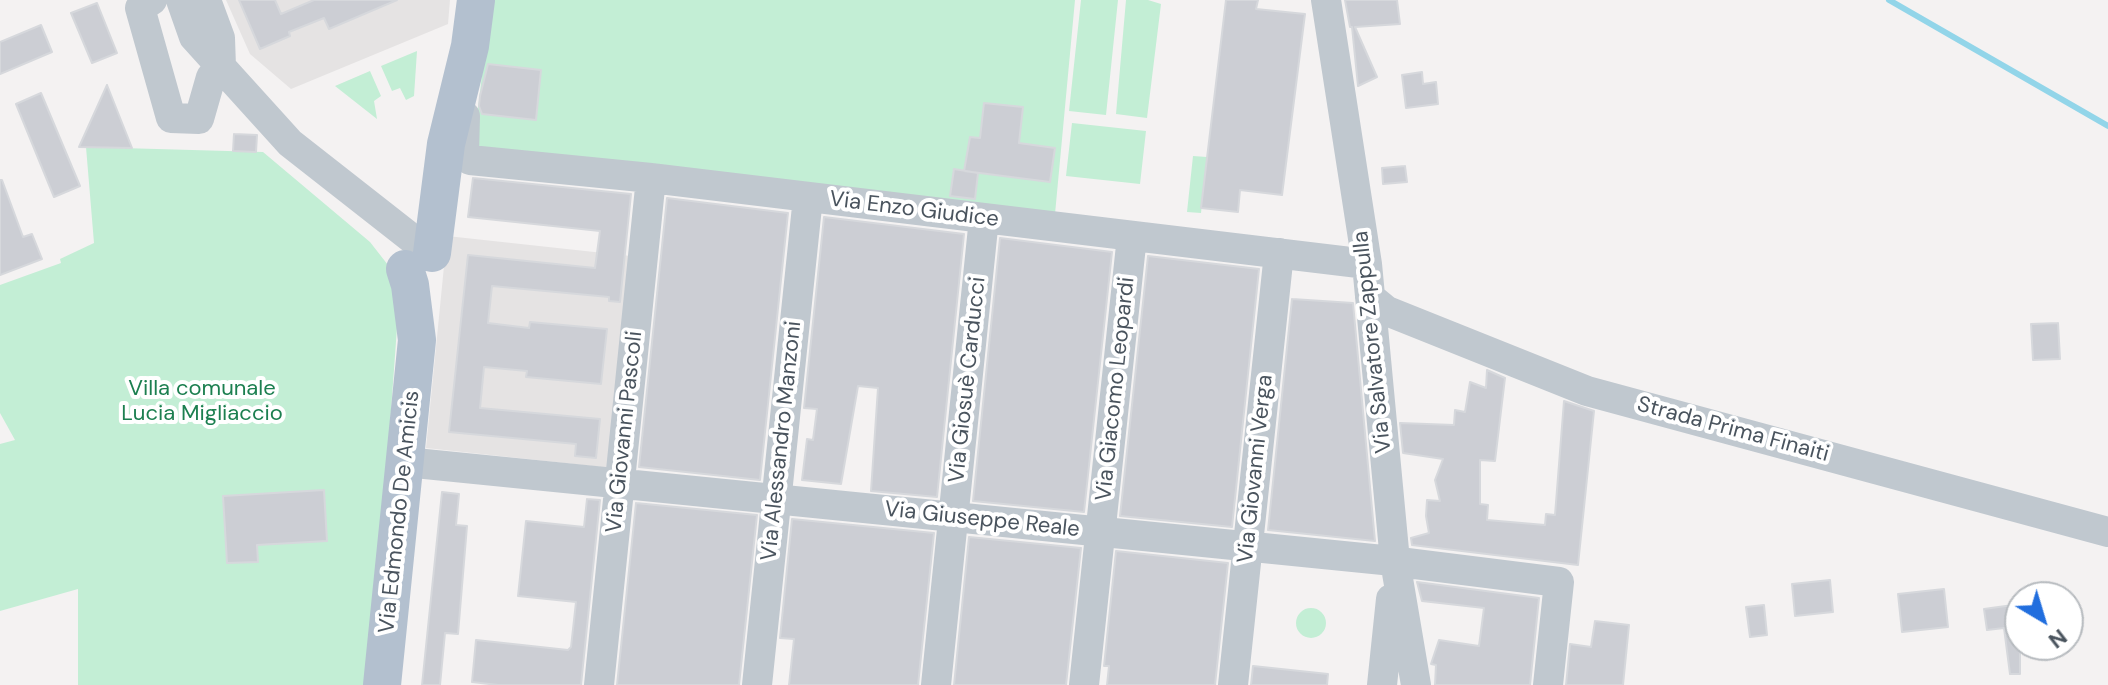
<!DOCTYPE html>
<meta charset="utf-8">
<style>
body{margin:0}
#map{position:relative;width:2108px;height:685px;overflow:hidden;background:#f4f2f2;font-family:"DM Sans",sans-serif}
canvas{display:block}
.north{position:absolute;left:2004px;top:581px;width:80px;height:80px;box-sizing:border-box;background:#fff;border:2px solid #b7bbbf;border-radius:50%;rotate:142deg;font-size:22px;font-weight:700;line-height:32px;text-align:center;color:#4a545e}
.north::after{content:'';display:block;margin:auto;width:28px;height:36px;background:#216ede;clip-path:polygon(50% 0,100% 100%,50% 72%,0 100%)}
</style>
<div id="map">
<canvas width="2108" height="685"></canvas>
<div class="north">N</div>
</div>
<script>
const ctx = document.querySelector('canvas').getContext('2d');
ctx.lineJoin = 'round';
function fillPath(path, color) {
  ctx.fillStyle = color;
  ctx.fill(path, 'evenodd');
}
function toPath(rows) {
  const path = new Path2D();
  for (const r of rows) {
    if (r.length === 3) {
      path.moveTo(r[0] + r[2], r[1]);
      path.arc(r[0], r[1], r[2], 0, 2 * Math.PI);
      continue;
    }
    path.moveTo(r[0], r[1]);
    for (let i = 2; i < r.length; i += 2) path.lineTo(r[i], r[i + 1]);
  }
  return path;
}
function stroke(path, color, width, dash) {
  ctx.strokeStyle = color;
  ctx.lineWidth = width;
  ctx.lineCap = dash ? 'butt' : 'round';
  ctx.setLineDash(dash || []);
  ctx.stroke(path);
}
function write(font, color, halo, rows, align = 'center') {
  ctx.font = font + ' "DM Sans",sans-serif';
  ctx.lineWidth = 8;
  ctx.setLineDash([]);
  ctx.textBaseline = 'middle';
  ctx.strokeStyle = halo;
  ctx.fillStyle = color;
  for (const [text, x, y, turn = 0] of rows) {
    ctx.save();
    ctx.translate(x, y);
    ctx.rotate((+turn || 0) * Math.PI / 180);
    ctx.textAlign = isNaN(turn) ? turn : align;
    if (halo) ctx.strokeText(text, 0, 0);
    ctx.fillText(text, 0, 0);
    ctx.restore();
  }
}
const education = toPath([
 [226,0,450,0,448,24,291,89,250,54],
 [447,236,631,256,610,468,426,448]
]);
const green = toPath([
 [491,0,1075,0,1055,214,473,150],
 [1081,0,1118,0,1106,115,1069,111],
 [1126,0,1148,0,1161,4,1147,118,1116,114],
 [417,51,414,96,406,100,400,88,392,91,381,66],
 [370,71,381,96,374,101,377,119,335,86],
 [1072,123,1146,131,1140,184,1066,176],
 [86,147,263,152,370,242,388,265,399,300,386,480,365,685,78,685,78,589,0,611,0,444,15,440,0,413,0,285,61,263,60,259,94,243],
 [1193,156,1207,157,1201,213,1187,212],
 [1311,623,15]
]);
const stream = toPath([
 [1889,0,2108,126]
]);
const building = toPath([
 [239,0,275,0,281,14,314,0,397,0,329,29,324,18,289,32,290,36,260,49,239,0],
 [1226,0,1258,0,1256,9,1305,14,1282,195,1240,190,1238,212,1201,208,1226,0],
 [1345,0,1397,0,1400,24,1355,27,1377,77,1358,86,1352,27,1350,27,1345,0],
 [97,3,117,53,92,63,71,13,97,3],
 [41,25,52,52,0,74,0,42,41,25],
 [488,64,541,70,536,120,482,114,479,106,480,96,488,64],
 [1422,72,1423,84,1436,82,1438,104,1406,108,1402,75,1422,72],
 [107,85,132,148,79,147,107,85],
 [41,93,80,186,54,197,16,104,41,93],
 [984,103,1023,107,1019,143,1055,148,1050,182,964,171,970,137,980,138,984,103],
 [234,134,257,135,256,152,233,151,234,134],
 [1405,166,1407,182,1383,184,1382,168,1405,166],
 [954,169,978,173,975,199,950,196,954,169],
 [473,178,631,194,620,302,609,301,609,297,492,286,488,323,529,328,530,322,607,329,601,384,526,377,527,371,484,367,480,408,600,419,596,458,575,456,576,444,449,432,468,255,595,268,600,231,468,217,473,178],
 [0,180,2,180,23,237,32,234,42,259,0,275,0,180],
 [667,198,788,213,760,480,639,467,667,198],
 [824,217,964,234,937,497,871,491,878,388,858,386,841,484,802,480,807,439,813,440,817,409,804,408,824,217],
 [1000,238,1112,252,1084,512,973,501,1000,238],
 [1148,256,1259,269,1232,527,1120,516,1148,256],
 [1292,299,1353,303,1375,541,1268,530,1292,299],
 [2058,323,2060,359,2033,360,2031,324,2058,323],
 [1487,370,1505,378,1495,461,1480,460,1480,504,1488,505,1487,520,1545,525,1546,514,1555,515,1564,401,1594,411,1578,565,1412,545,1411,538,1429,533,1426,516,1427,500,1440,501,1435,480,1443,459,1403,453,1400,423,1454,425,1455,410,1465,412,1470,382,1486,388,1487,370],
 [324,490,327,541,257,545,258,562,227,563,223,496,324,490],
 [442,492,459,494,456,525,467,526,458,634,445,633,440,685,422,685,442,492],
 [587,499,600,500,581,685,498,685,472,682,476,640,568,650,571,647,576,602,518,596,526,521,584,527,587,499],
 [636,503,757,515,739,685,617,685,636,503],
 [792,519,934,533,918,685,789,685,794,639,780,638,792,519],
 [969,537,1081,548,1066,685,954,685,969,537],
 [1116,551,1228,563,1215,685,1107,685,1109,666,1104,666,1116,551],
 [1830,580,1833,612,1795,616,1792,584,1830,580],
 [1417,582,1539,598,1530,685,1435,685,1436,665,1431,664,1439,640,1479,646,1484,608,1422,601,1417,582],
 [1944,589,1948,627,1902,632,1898,594,1944,589],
 [2020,604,2020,674,2010,674,2004,628,1987,630,1984,609,2020,604],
 [1764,605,1767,635,1750,637,1746,607,1764,605],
 [1595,621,1629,625,1623,685,1566,685,1570,644,1591,647,1595,621],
 [1253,666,1328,674,1327,685,1251,685,1253,666]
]);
const minor = toPath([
 [152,0,140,8,171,118,199,119,211,77,221,67,220,38,206,0],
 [181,0,194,37,290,143,415,241],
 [1326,0,1367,264,1395,561,1416,685],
 [465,116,464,154,470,160,651,178,1367,264],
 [1370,297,1387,311,1587,391,2108,532],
 [405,462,1383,560,1559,582,1548,685],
 [599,685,651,178],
 [757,685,808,197],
 [936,685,984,218],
 [1084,685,1132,236],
 [1233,685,1279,253],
 [1382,685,1391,599]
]);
const major = toPath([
 [432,253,446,144,470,46,476,0],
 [382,685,417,340,410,285,405,269]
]);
const streetNames = [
 ["Via Enzo Giudice",914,210,7],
 ["Via Salvatore Zappulla",1373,342,-96],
 ["Via Giosuè Carducci",968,380,-84],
 ["Via Giacomo Leopardi",1116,389,-84],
 ["Strada Prima Finaiti",1733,430,15],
 ["Via Giovanni Pascoli",625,432,-84],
 ["Via Alessandro Manzoni",782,441,-84],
 ["Via Giovanni Verga",1256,469,-84],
 ["Via Edmondo De Amicis",400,512,-84],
 ["Via Giuseppe Reale",982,520,6]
];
const parkNames = [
 ["Villa comunale",202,389],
 ["Lucia Migliaccio",202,414]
];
fillPath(education, '#e5e3e3');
fillPath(green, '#c3eed5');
stroke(stream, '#92d5e9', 6);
fillPath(building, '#ccced4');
stroke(building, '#d6d8dc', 2);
stroke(minor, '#c0c8cf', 30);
stroke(major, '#b3c0cf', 38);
write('22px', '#4a545e', '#fff', streetNames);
write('22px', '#1c7f50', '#fff', parkNames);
</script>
